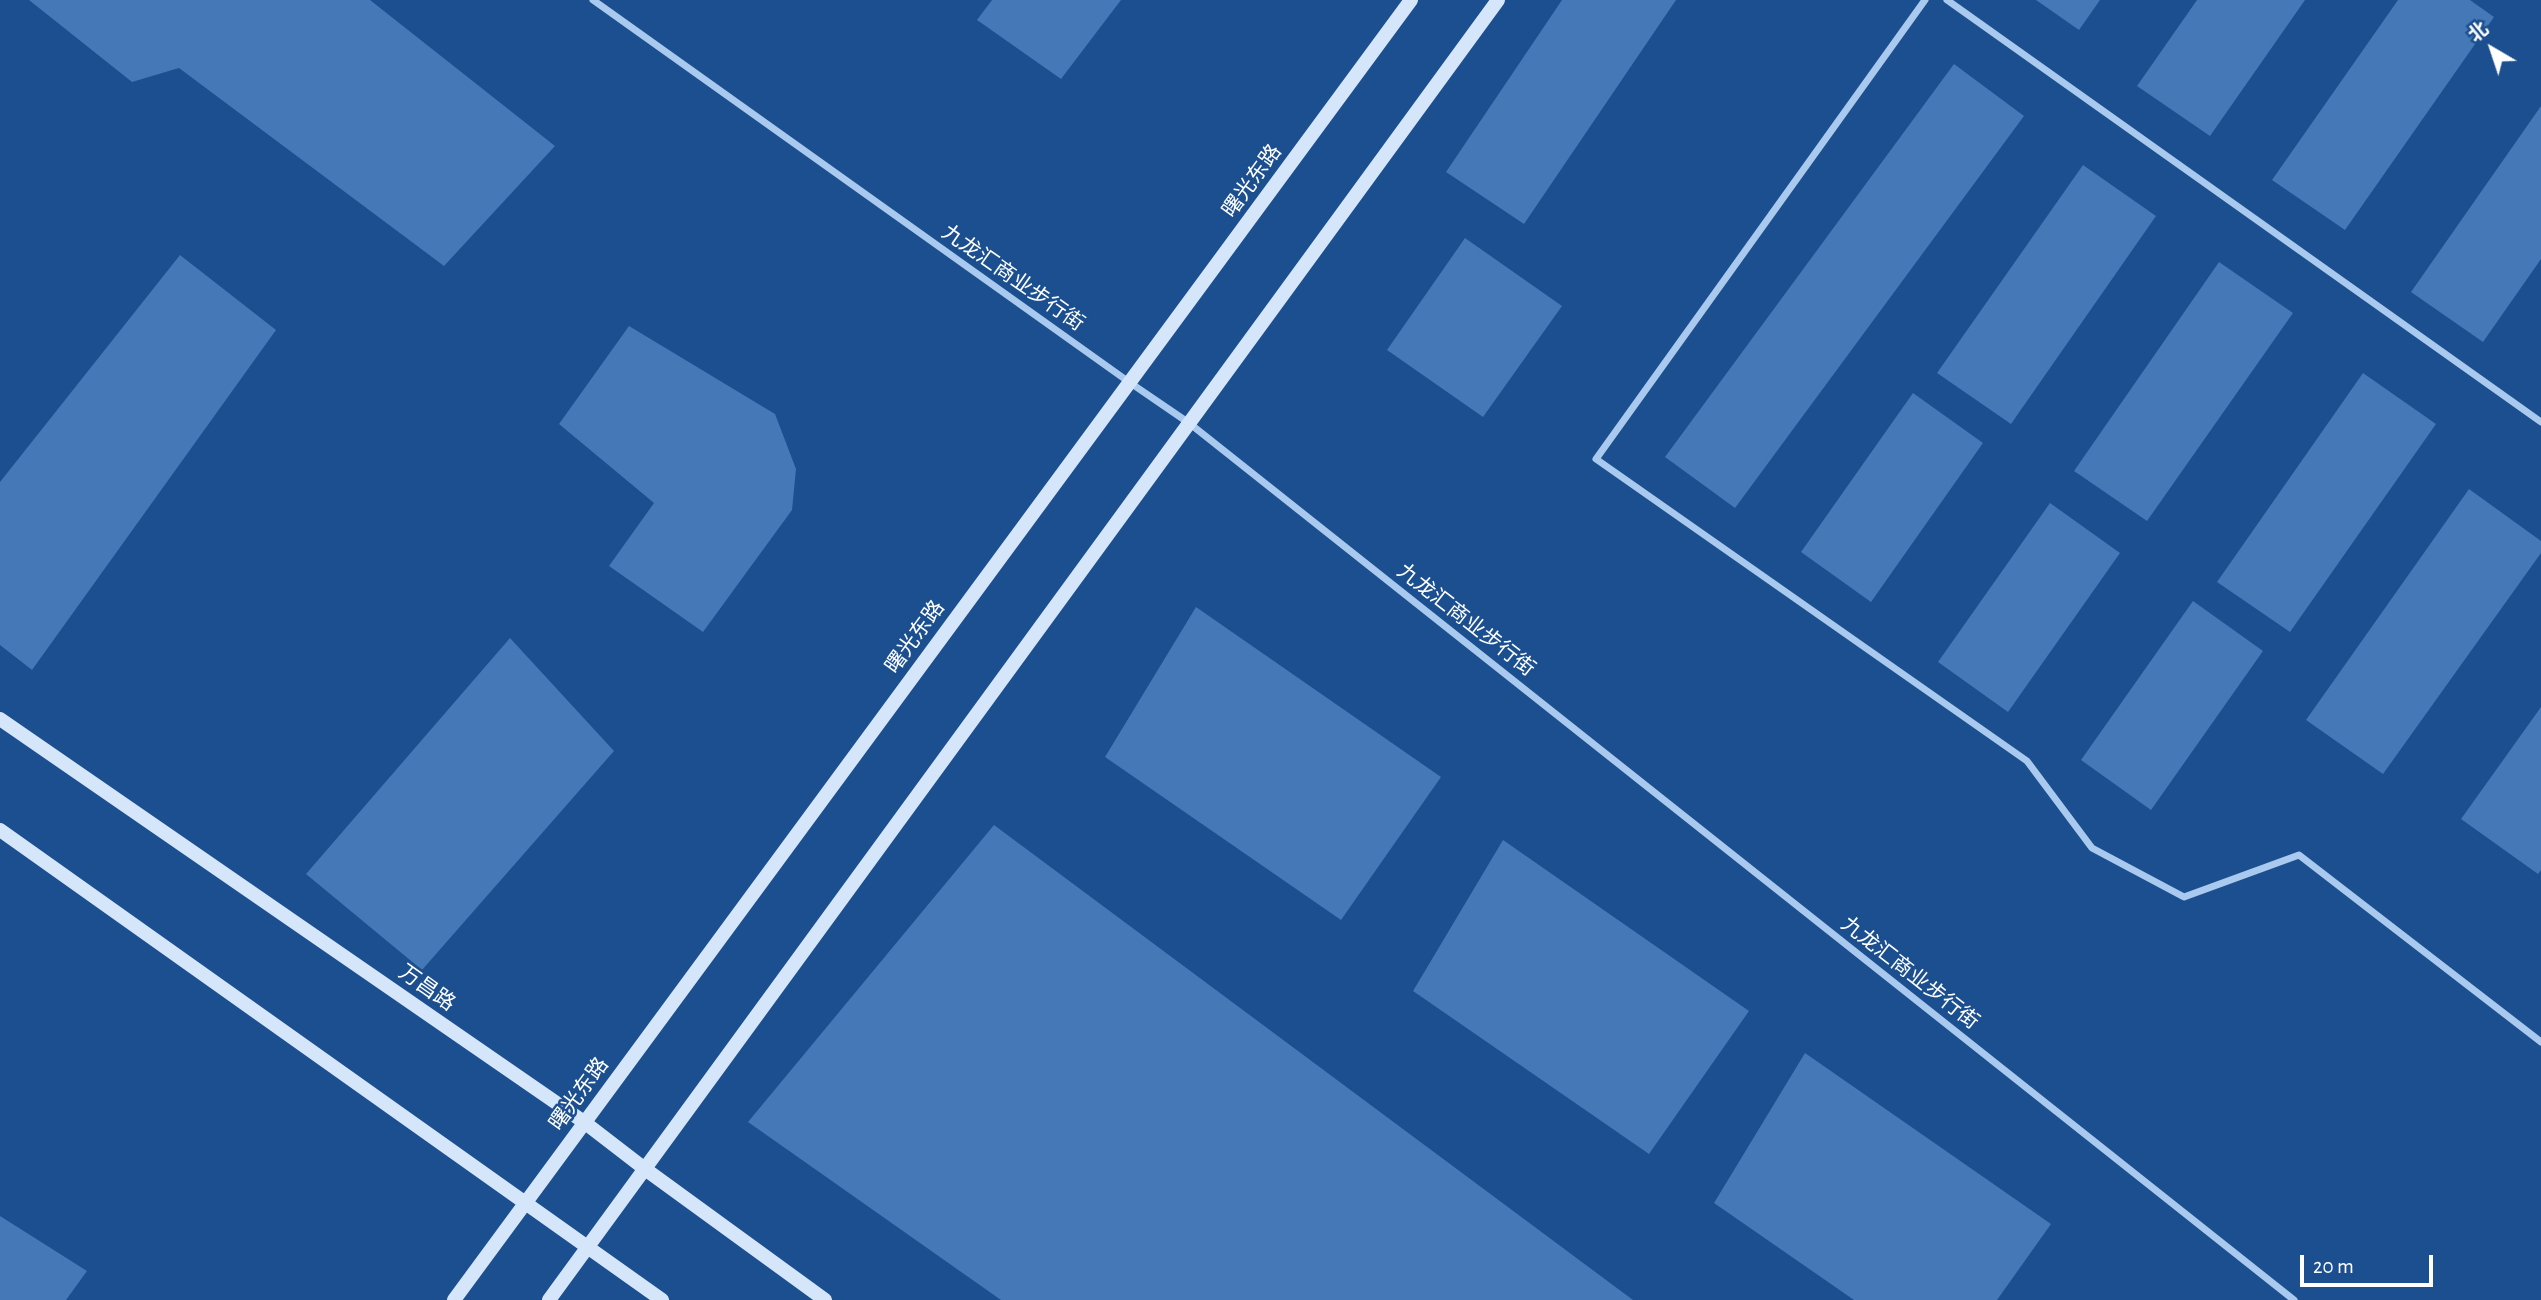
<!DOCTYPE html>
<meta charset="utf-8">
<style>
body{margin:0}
#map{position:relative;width:2541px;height:1300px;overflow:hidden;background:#1b4f8f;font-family:"Alegreya Sans","Noto Sans SC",sans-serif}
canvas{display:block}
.north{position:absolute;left:2457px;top:14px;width:70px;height:70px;-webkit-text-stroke:5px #1b4f8f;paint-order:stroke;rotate:321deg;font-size:19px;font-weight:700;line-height:28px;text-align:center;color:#fff}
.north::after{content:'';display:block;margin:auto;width:24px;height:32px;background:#fff;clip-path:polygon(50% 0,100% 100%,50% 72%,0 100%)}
.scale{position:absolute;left:2300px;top:1255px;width:133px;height:32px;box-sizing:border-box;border:4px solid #fff;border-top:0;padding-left:9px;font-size:21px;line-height:24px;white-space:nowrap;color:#fff;-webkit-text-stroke:5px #1b4f8f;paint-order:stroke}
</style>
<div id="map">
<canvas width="2541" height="1300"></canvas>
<div class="north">北</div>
<div class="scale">20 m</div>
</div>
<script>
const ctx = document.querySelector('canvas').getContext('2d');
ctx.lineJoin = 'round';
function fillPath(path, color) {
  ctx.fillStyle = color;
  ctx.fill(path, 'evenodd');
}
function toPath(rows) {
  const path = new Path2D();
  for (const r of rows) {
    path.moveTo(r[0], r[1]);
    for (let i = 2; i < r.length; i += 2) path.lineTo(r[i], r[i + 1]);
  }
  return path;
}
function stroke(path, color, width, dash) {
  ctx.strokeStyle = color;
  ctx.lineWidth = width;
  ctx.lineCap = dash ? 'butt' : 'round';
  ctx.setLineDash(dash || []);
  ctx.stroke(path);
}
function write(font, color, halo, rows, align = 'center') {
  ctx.font = font + ' "Alegreya Sans","Noto Sans SC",sans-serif';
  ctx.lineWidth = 5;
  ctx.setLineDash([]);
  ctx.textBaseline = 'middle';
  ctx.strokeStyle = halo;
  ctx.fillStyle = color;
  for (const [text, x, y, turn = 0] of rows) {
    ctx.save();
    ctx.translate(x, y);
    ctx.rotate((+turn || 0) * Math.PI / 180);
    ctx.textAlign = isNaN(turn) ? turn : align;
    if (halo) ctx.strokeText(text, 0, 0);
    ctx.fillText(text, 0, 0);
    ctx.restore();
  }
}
const building = toPath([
 [29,0,370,0,555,146,444,266,179,68,132,82],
 [992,0,1121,0,1061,79,977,20],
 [1562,0,1676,0,1524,224,1446,172],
 [2036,0,2100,0,2079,30],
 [2197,0,2305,0,2210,136,2137,86],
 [2398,0,2470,0,2494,17,2345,230,2272,180],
 [1954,64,2024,116,1735,508,1665,457],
 [2541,106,2541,259,2483,342,2411,292],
 [2083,165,2156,216,2011,424,1937,373],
 [1465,238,1562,306,1483,417,1387,350],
 [180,255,276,330,32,670,0,645,0,482],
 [2219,262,2293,313,2147,521,2074,471],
 [629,326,775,414,796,469,792,510,703,632,609,566,654,503,559,424],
 [2363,373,2436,424,2290,632,2217,582],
 [1913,393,1983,443,1871,602,1801,552],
 [2469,489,2541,541,2541,553,2383,774,2306,720],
 [2050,503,2120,553,2008,712,1938,662],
 [2193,601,2263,651,2151,810,2081,760],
 [1196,607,1441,777,1341,920,1105,757],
 [510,638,614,751,422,970,306,874],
 [2541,707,2541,870,2538,874,2461,819],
 [994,825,1633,1300,1001,1300,748,1122],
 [1503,840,1749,1011,1649,1154,1413,991],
 [1805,1053,2051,1224,1997,1300,1854,1300,1714,1203],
 [0,1216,87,1271,66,1300,0,1300]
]);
const street = toPath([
 [593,0,1129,382,1189,423,2294,1300],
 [1925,0,1596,459,2027,761,2092,848,2184,897,2299,855,2541,1042],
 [1947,0,2541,422]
]);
const secondary = toPath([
 [0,719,584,1122,645,1169,825,1300],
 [0,830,662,1300],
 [454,1300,1411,0],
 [549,1300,1498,0]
]);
const streetNames = [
 ["曙光东路",1252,181,-54],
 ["九龙汇商业步行街",1013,278,35],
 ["九龙汇商业步行街",1466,620,38],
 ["曙光东路",915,637,-54],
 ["九龙汇商业步行街",1910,973,38],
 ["万昌路",427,988,35],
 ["曙光东路",579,1094,-54]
];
fillPath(building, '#4478b7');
stroke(street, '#a9c9ee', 7);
stroke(secondary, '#d6e6fa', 14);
write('21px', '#fff', '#1b4f8f', streetNames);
</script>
